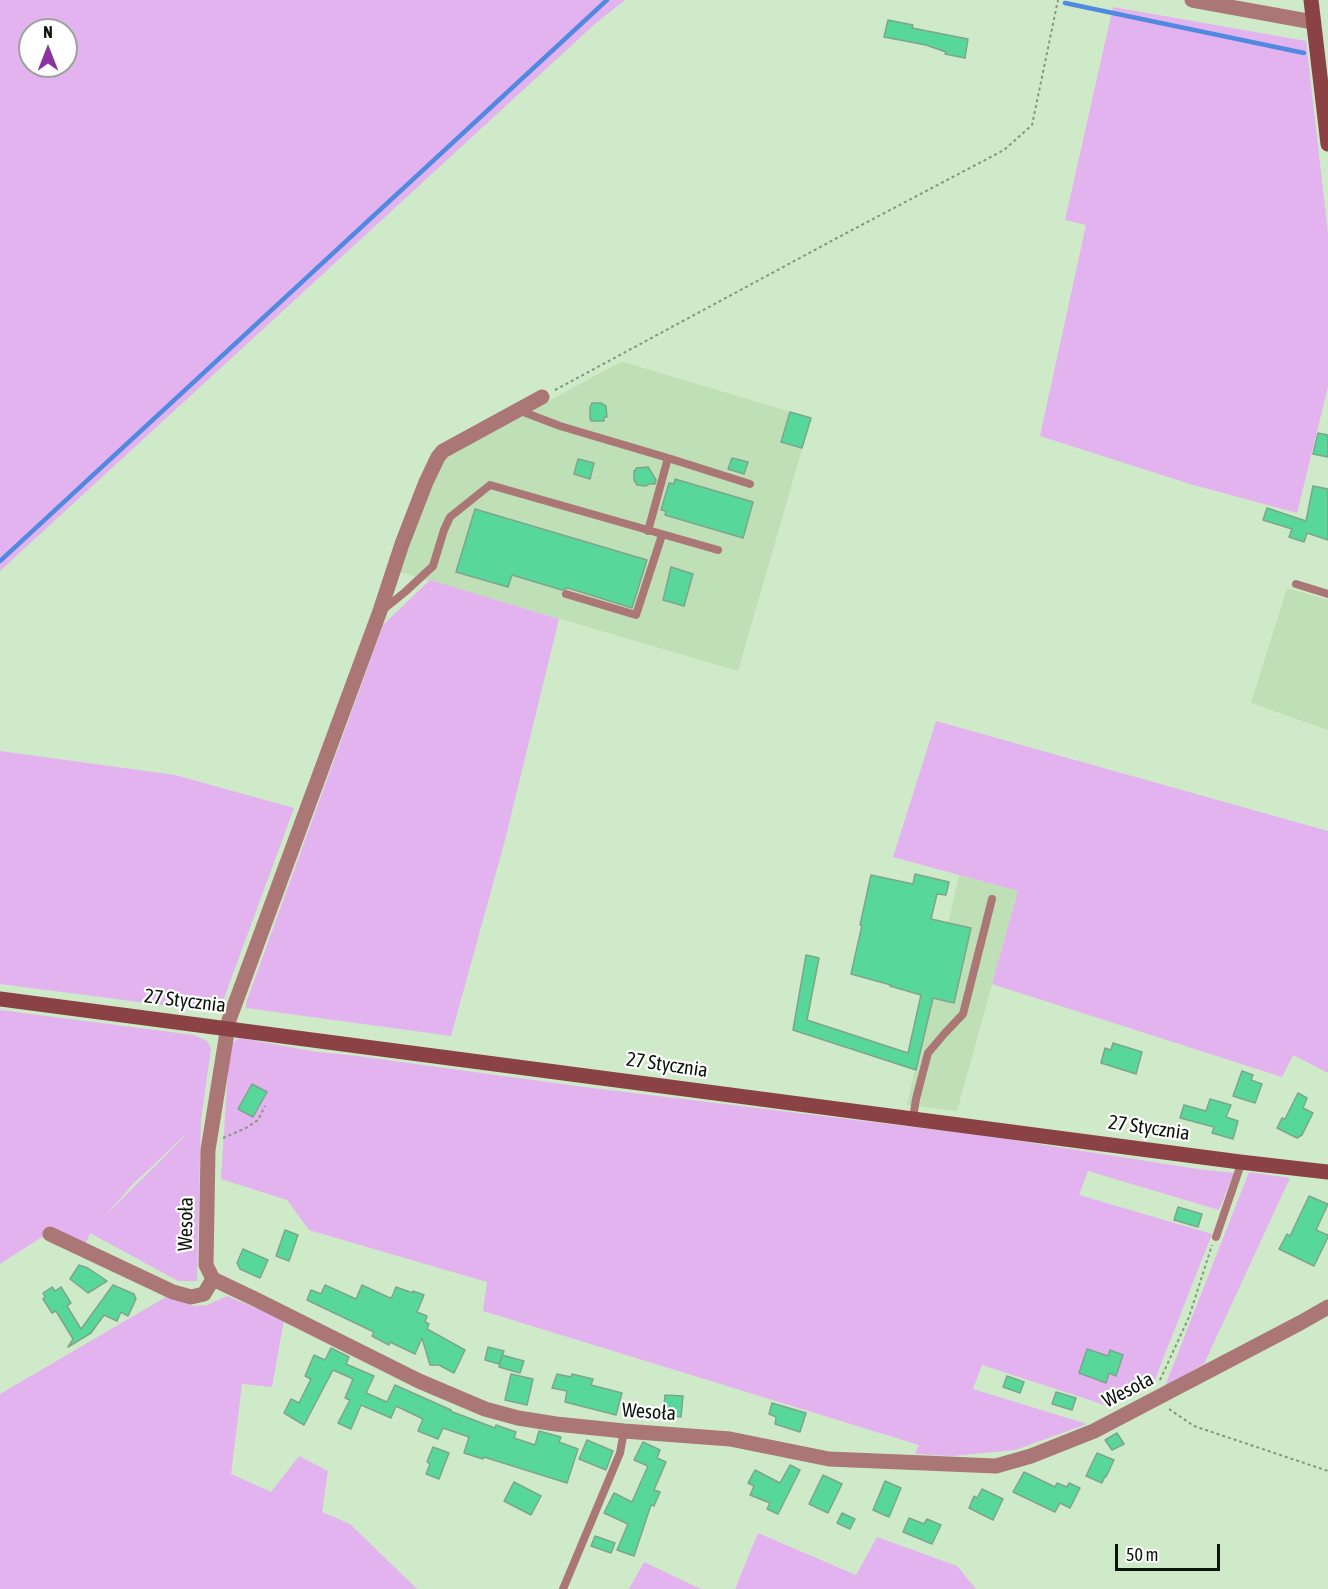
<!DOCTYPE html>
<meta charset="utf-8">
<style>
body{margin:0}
#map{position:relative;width:1328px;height:1589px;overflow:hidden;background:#cfeac8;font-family:"Asap Condensed",sans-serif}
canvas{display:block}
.north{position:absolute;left:18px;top:18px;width:60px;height:60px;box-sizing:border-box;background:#fff;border:2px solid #9ea19d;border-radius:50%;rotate:0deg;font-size:16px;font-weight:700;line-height:24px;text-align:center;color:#0c150a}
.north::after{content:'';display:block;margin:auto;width:21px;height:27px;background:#8b34a0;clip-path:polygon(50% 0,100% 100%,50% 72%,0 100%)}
.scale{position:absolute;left:1115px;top:1544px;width:105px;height:27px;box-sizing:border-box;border:3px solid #0c150a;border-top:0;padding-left:8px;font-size:18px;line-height:21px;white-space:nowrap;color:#0c150a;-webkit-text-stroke:4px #fff;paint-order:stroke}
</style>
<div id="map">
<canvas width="1328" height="1589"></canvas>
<div class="north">N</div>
<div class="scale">50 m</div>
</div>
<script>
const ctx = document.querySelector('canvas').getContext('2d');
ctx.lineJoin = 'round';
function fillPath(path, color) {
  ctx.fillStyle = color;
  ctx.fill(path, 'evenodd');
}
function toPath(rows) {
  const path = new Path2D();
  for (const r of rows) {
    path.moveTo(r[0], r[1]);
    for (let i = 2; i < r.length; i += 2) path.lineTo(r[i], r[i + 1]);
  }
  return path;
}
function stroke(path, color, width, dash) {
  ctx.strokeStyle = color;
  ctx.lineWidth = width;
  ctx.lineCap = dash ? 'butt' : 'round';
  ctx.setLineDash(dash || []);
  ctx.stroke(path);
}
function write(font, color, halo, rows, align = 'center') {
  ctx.font = font + ' "Asap Condensed",sans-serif';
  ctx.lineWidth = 4.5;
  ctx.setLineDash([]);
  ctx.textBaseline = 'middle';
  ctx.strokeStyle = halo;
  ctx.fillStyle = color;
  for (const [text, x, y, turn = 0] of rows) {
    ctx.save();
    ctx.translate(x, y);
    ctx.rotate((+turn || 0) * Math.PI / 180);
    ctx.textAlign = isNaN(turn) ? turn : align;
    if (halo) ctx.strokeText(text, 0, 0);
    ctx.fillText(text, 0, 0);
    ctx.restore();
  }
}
const built = toPath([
 [622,362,627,363,811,418,738,671,400,572,437,470,450,454,615,365],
 [1287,588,1328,600,1328,730,1251,703],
 [959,875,1018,891,957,1111,907,1105]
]);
const green = toPath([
 [0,0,625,0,596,23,0,571],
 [30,30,66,30,66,66,30,66],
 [1113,7,1306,41,1328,233,1328,387,1297,513,1190,484,1040,436,1086,225,1065,220],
 [430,580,559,619,505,840,451,1036,246,1008,246,1003,383,625],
 [936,721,1328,831,1328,1073,1293,1055,1282,1077,992,984,1018,891,893,857],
 [0,751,175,775,294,808,223,1001,209,1011,0,984],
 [0,1010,194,1035,207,1041,211,1049,201,1120,197,1281,178,1281,90,1233,81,1256,42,1237,0,1264],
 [184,1136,185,1136,105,1216,132,1185],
 [240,1038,317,1052,350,1055,584,1087,987,1136,1198,1169,1234,1173,1219,1210,1088,1171,1079,1195,1212,1234,1152,1387,1108,1406,982,1365,973,1389,1087,1424,1015,1450,952,1456,915,1454,919,1445,483,1311,487,1282,309,1230,287,1200,221,1179,229,1054,232,1044,236,1040],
 [1249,1172,1290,1178,1204,1364,1165,1386],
 [227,1296,284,1320,272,1387,242,1384,231,1474,271,1492,299,1456,328,1471,322,1512,350,1524,417,1589,0,1589,0,1394,166,1297,193,1306,207,1305],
 [758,1533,856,1575,877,1537,957,1566,976,1589,735,1589],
 [644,1562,701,1589,629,1589]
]);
const stream = toPath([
 [1065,3,1304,53],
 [0,561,607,0]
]);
const building = toPath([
 [888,20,913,25,912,28,968,39,965,58,945,54,946,52,926,45,884,37,888,20],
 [592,403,601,403,606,406,607,417,604,417,604,421,591,421,591,419,590,419,590,407,592,403],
 [790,412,811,418,802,448,781,442,790,412],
 [1318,433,1328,435,1328,457,1313,454,1318,433],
 [732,458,748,462,744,474,728,469,732,458],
 [578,459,594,463,590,479,574,474,578,459],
 [648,467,656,480,655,484,649,484,646,486,637,485,634,480,634,471,636,470,636,468,648,467],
 [675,479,753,502,743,538,665,515,666,511,661,510,669,483,674,484,675,479],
 [1313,486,1328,489,1328,540,1307,533,1304,542,1289,537,1292,529,1263,520,1267,508,1306,521,1313,486],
 [475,509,647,560,632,608,568,588,562,590,512,575,508,587,456,572,475,509],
 [671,567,693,574,684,606,663,600,671,567],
 [915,874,949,882,946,895,937,894,931,919,971,928,954,1003,933,998,916,1070,793,1030,806,955,819,958,807,1020,908,1053,921,995,890,986,891,985,851,974,862,925,860,925,871,875,913,884,915,874],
 [1113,1043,1142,1052,1136,1074,1101,1063,1105,1048,1111,1050,1113,1043],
 [1242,1071,1253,1075,1251,1080,1262,1084,1255,1103,1233,1096,1242,1071],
 [252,1084,267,1092,253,1117,238,1109,252,1084],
 [1298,1093,1307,1098,1303,1108,1313,1113,1302,1135,1297,1138,1277,1128,1282,1118,1285,1119,1298,1093],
 [1210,1099,1231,1105,1226,1117,1238,1121,1233,1139,1212,1133,1214,1127,1180,1118,1184,1105,1206,1111,1210,1099],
 [1309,1196,1328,1204,1316,1230,1328,1235,1328,1237,1314,1266,1279,1249,1287,1234,1290,1236,1309,1196],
 [1178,1207,1202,1214,1198,1227,1174,1220,1178,1207],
 [285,1230,298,1235,289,1261,276,1256,285,1230],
 [243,1249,268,1260,260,1278,240,1269,237,1263,243,1249],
 [79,1265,88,1268,107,1281,88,1293,70,1279,79,1265],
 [113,1285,134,1294,136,1299,128,1316,121,1312,117,1321,104,1315,91,1333,68,1347,73,1339,56,1311,52,1313,43,1299,45,1297,43,1293,52,1287,55,1291,61,1287,71,1303,67,1306,81,1329,113,1285],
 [325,1285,356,1299,362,1285,390,1298,392,1297,396,1287,413,1293,413,1291,424,1295,417,1312,427,1316,425,1322,429,1324,427,1329,465,1350,454,1373,439,1365,430,1365,422,1338,415,1354,390,1342,389,1345,372,1336,374,1332,307,1300,311,1290,321,1294,325,1285],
 [488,1347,504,1351,499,1364,485,1360,488,1347],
 [331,1348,349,1357,346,1364,374,1376,366,1393,387,1402,395,1385,451,1410,450,1411,495,1428,496,1425,516,1432,514,1438,535,1445,539,1431,561,1437,559,1442,578,1449,567,1483,484,1457,483,1459,464,1453,469,1437,443,1428,438,1439,418,1431,423,1419,396,1406,391,1418,361,1405,351,1429,338,1423,350,1400,345,1398,353,1379,333,1370,304,1425,284,1413,291,1399,299,1403,311,1379,305,1376,314,1355,325,1360,331,1348],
 [1087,1349,1108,1356,1110,1350,1123,1355,1116,1376,1109,1373,1106,1383,1079,1373,1087,1349],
 [502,1355,524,1361,520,1373,499,1367,502,1355],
 [511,1374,533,1379,527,1405,505,1400,511,1374],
 [557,1374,571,1377,572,1374,593,1379,591,1385,622,1393,616,1415,565,1402,567,1391,552,1388,557,1374],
 [1007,1376,1024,1382,1020,1393,1003,1387,1007,1376],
 [1056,1392,1076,1398,1072,1410,1052,1404,1056,1392],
 [665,1395,683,1396,681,1417,663,1415,665,1395],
 [772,1403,806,1413,800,1432,775,1424,776,1417,769,1414,772,1403],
 [1117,1433,1124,1444,1112,1450,1105,1440,1117,1433],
 [587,1440,613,1451,606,1470,579,1459,587,1440],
 [643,1442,660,1450,657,1458,666,1462,654,1490,660,1492,654,1506,651,1505,634,1556,617,1550,628,1524,604,1513,614,1493,632,1502,648,1466,634,1460,643,1442],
 [433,1447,449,1453,439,1479,426,1474,430,1464,427,1462,433,1447],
 [1097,1453,1114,1460,1106,1477,1105,1476,1102,1483,1086,1476,1097,1453],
 [790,1465,800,1470,778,1514,767,1509,770,1503,750,1495,754,1486,748,1483,755,1470,780,1483,790,1465],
 [1024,1472,1055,1487,1057,1483,1067,1487,1069,1483,1080,1488,1070,1508,1060,1503,1055,1512,1013,1492,1024,1472],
 [823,1475,842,1484,828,1513,809,1504,823,1475],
 [885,1481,901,1488,889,1517,873,1510,885,1481],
 [514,1482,541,1496,531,1515,504,1501,514,1482],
 [982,1489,1003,1499,993,1520,969,1508,974,1496,977,1498,982,1489],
 [842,1513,855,1519,850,1529,837,1523,842,1513],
 [909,1518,924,1524,927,1519,941,1525,932,1544,903,1532,909,1518],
 [595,1536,615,1543,611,1553,591,1546,595,1536]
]);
const path = toPath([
 [555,390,837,238,1004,150,1032,125,1058,0],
 [223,1138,246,1128,258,1120,265,1106],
 [1160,1380,1189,1317,1212,1245],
 [1169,1409,1194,1426,1328,1471]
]);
const lane = toPath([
 [518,410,560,426,668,458],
 [648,531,668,458,750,484],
 [1296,584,1328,594],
 [566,594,636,615,662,535],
 [384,609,405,592,433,566,444,530,450,517,490,485,718,550],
 [913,1118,916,1099,928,1053,945,1033,963,1014,992,899],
 [1216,1237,1239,1170,1240,1162],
 [563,1589,620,1453,624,1431]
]);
const street = toPath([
 [1192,0,1313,22],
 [542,397,443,451,438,457,426,482,402,544,380,611,229,1020,208,1150,206,1265,213,1279,257,1300,419,1381,485,1409,518,1418,556,1424,624,1431,730,1439,829,1459,996,1466,1031,1456,1094,1431,1300,1323,1328,1307],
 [50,1234,173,1292,191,1297,204,1294,213,1279]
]);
const secondary = toPath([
 [1311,0,1328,144],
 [0,999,1240,1162,1328,1172]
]);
const streetNames = [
 ["27 Stycznia",185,1001,7],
 ["27 Stycznia",667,1065,8],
 ["27 Stycznia",1149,1128,8],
 ["Wesoła",186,1224,-89],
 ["Wesoła",1128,1390,-27],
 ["Wesoła",649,1412,4]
];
fillPath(built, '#bfe0b7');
fillPath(green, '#e3b3ef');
stroke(stream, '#5188e0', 4.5);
fillPath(building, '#58d79a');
stroke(building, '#7da58e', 1.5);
stroke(path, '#83977e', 2, [3, 3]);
stroke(lane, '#aa7776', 8);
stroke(street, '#aa7776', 15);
stroke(secondary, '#8a4245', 15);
write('20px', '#0c150a', '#fff', streetNames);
</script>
